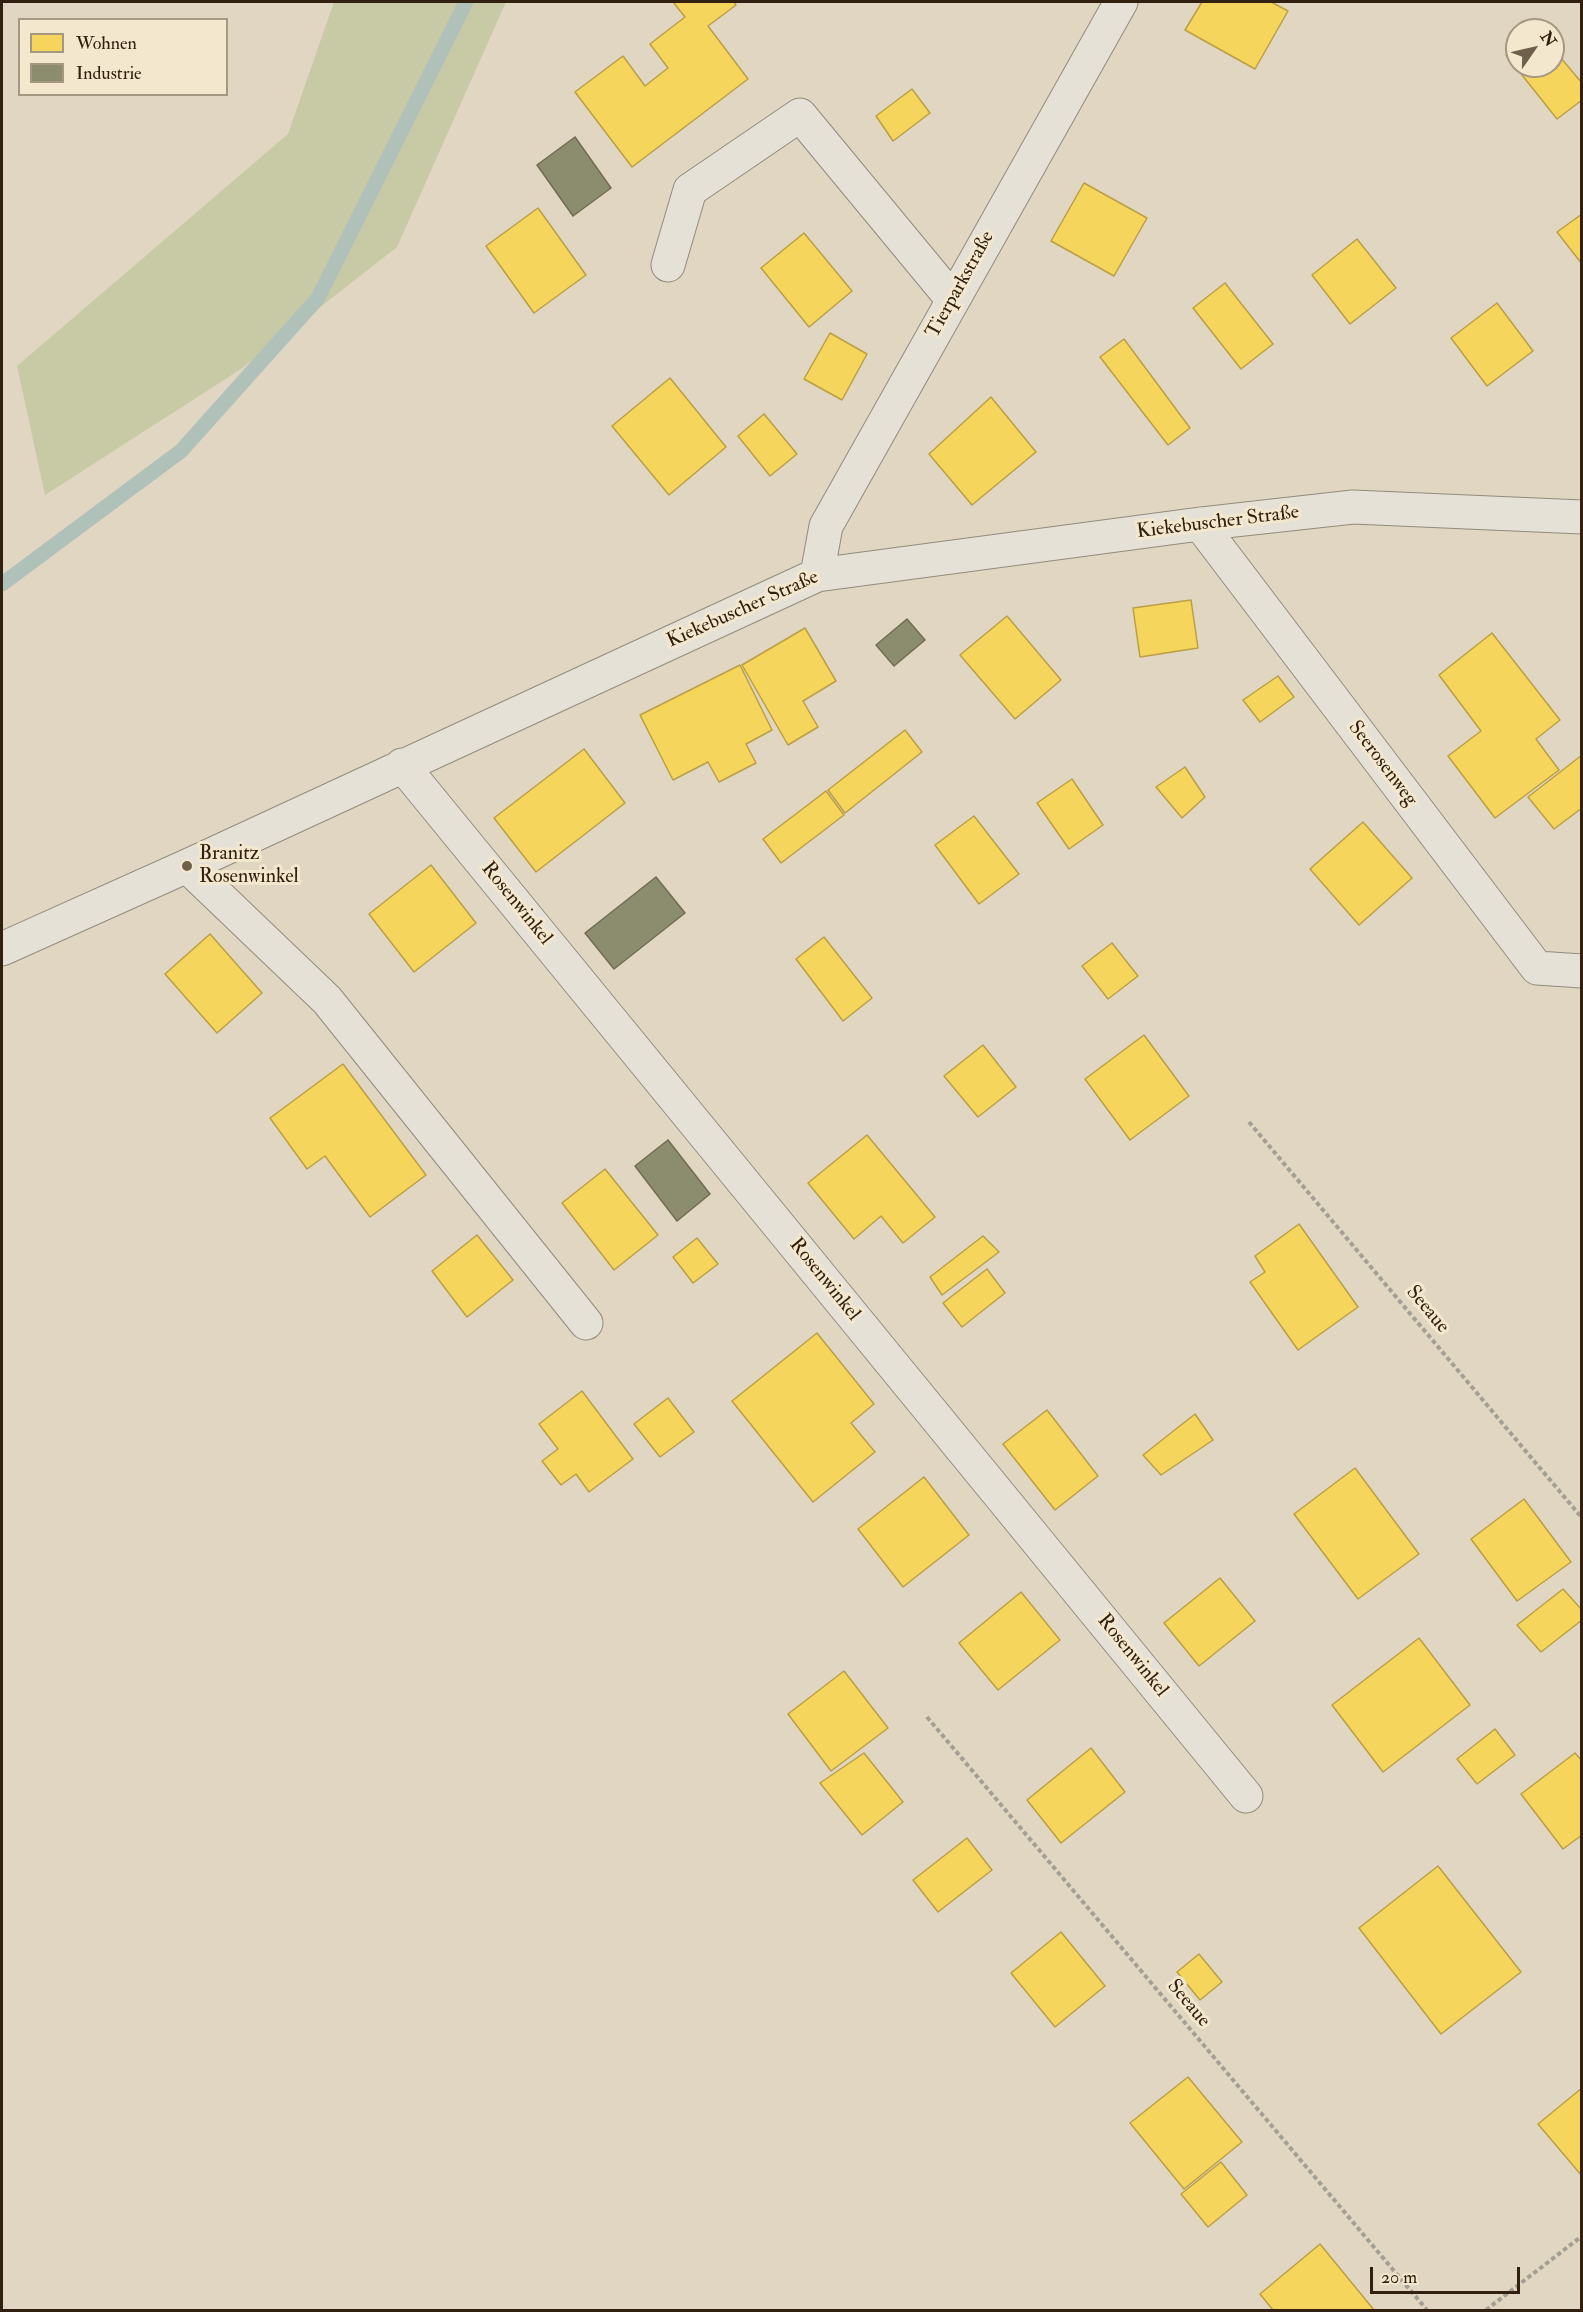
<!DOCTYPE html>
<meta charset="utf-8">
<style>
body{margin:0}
#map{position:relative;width:1583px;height:2312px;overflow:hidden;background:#e0d6c1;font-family:"IM FELL Double Pica",serif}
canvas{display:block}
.frame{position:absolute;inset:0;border:3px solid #31200f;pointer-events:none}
.legend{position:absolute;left:18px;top:18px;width:210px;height:78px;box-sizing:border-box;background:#f3e7ce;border:2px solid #a59782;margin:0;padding:8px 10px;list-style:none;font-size:18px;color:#31200f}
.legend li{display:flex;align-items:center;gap:12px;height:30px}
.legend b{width:30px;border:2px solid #a59782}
.north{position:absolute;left:1505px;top:18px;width:60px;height:60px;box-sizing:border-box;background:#f3e7ce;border:2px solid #a59782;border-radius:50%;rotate:56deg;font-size:16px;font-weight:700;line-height:24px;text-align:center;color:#31200f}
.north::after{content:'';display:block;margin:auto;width:21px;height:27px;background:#6e604d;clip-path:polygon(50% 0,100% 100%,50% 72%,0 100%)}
.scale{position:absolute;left:1370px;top:2267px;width:150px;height:27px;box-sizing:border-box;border:3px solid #31200f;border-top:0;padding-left:8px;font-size:18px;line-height:21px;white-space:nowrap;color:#31200f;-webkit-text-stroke:4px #f3e7ce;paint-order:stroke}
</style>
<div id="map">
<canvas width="1583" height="2312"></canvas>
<div class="frame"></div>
<ul class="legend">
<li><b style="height:16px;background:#f6d55c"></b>Wohnen</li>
<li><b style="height:16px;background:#8c8c6e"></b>Industrie</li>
</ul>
<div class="north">N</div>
<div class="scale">20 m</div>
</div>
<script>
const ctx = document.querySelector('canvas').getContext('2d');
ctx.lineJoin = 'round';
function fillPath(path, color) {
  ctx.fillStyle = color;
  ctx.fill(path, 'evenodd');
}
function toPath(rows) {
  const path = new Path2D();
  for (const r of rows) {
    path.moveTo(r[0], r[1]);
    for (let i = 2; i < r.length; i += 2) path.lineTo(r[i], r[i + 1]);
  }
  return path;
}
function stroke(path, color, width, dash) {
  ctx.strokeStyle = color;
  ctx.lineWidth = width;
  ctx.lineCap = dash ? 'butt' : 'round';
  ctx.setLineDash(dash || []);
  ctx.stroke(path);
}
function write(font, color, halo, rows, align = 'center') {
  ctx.font = font + ' "IM FELL Double Pica",serif';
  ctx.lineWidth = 6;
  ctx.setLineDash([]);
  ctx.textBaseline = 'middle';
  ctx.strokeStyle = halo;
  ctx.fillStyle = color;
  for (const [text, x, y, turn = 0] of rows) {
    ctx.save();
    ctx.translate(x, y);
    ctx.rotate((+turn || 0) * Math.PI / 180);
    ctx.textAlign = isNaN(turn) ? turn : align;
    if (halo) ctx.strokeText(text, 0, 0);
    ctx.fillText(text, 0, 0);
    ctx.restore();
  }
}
const green = toPath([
 [334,2,506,2,397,247,241,369,45,495,17,366,288,134]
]);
const homes = toPath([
 [673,2,734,2,736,5,708,26,748,79,632,167,575,92,623,56,645,86,668,68,650,44,685,17,673,2],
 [1202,2,1271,2,1288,11,1255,69,1185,30,1202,2],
 [1517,46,1517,66,1545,66,1547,68,1553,66,1553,63,1560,57,1582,83,1582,100,1557,119,1506,55,1517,46],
 [912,89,930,113,893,141,876,116,912,89],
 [1084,183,1147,218,1114,276,1051,241,1084,183],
 [538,208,586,275,534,313,486,246,538,208],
 [1582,214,1582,264,1557,232,1582,214],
 [804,233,852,291,809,327,761,268,804,233],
 [1357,239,1396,288,1350,324,1312,275,1357,239],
 [1225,283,1273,344,1241,369,1193,308,1225,283],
 [1497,303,1533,351,1487,386,1451,338,1497,303],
 [830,333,867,354,842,400,804,379,830,333],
 [1124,339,1190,428,1168,445,1100,357,1124,339],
 [670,378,726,447,669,495,612,426,670,378],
 [991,397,1036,452,972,505,929,454,991,397],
 [764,414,797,454,770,476,738,436,764,414],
 [1191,600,1198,648,1140,657,1133,608,1191,600],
 [1007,616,1061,680,1015,719,960,655,1007,616],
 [805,628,836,681,803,701,818,727,788,745,742,665,805,628],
 [1492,633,1560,720,1536,739,1559,770,1495,818,1448,756,1481,731,1439,675,1492,633],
 [740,665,772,730,746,744,756,763,719,782,708,762,673,780,640,715,740,665],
 [1278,676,1294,697,1260,722,1243,700,1278,676],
 [905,730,922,752,845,813,828,790,905,730],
 [584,749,625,803,536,872,494,818,584,749],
 [1582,755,1582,808,1554,829,1528,797,1582,755],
 [1185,767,1205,797,1182,818,1156,787,1185,767],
 [1072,779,1103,825,1069,849,1037,803,1072,779],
 [826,791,844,815,781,863,763,839,826,791],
 [974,816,1019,874,979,904,935,845,974,816],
 [1363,822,1412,878,1359,925,1310,869,1363,822],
 [431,865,476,923,414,972,369,914,431,865],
 [210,934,262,993,217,1033,165,974,210,934],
 [824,937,872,998,843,1021,796,959,824,937],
 [1112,943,1138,976,1108,999,1082,966,1112,943],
 [1144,1035,1189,1096,1130,1140,1085,1079,1144,1035],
 [983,1045,1016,1087,978,1117,944,1076,983,1045],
 [343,1064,426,1175,370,1217,325,1156,307,1169,270,1118,343,1064],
 [867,1135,935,1217,903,1243,881,1216,854,1239,808,1183,867,1135],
 [605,1169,658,1235,614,1270,562,1203,605,1169],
 [1299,1224,1358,1307,1298,1350,1250,1282,1265,1272,1255,1256,1299,1224],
 [477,1235,513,1280,467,1317,432,1271,477,1235],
 [983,1236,999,1252,942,1295,930,1277,983,1236],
 [697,1238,718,1264,693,1283,673,1257,697,1238],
 [987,1269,1005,1293,962,1327,943,1303,987,1269],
 [817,1333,874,1404,851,1423,875,1452,813,1502,732,1401,817,1333],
 [582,1391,633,1459,589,1492,576,1474,561,1485,542,1461,558,1449,539,1424,582,1391],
 [668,1398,694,1432,660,1457,634,1424,668,1398],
 [1047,1410,1098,1476,1055,1510,1003,1444,1047,1410],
 [1195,1414,1213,1440,1161,1475,1143,1455,1195,1414],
 [1355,1468,1419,1554,1358,1599,1294,1514,1355,1468],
 [924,1477,969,1535,903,1587,858,1529,924,1477],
 [1524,1499,1571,1562,1517,1601,1471,1539,1524,1499],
 [1220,1578,1255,1621,1199,1666,1164,1623,1220,1578],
 [1563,1589,1582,1610,1582,1620,1541,1652,1517,1625,1563,1589],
 [1021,1592,1060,1640,998,1690,959,1643,1021,1592],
 [1419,1638,1470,1705,1383,1772,1332,1705,1419,1638],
 [844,1671,888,1728,831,1771,788,1714,844,1671],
 [1495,1729,1515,1755,1477,1784,1457,1759,1495,1729],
 [1091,1748,1125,1792,1061,1843,1027,1800,1091,1748],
 [864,1753,903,1802,862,1835,820,1783,864,1753],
 [1575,1753,1582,1761,1582,1835,1563,1849,1521,1794,1575,1753],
 [967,1838,992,1870,938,1912,913,1880,967,1838],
 [1438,1866,1521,1972,1441,2034,1359,1928,1438,1866],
 [1061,1932,1105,1986,1055,2027,1011,1973,1061,1932],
 [1199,1954,1222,1982,1200,2000,1177,1972,1199,1954],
 [1188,2077,1242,2142,1184,2189,1130,2123,1188,2077],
 [1582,2088,1582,2176,1538,2124,1582,2088],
 [1221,2162,1247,2195,1208,2227,1181,2194,1221,2162],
 [1320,2244,1374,2310,1273,2310,1260,2294,1320,2244]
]);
const industry = toPath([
 [575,137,611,188,573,216,537,165,575,137],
 [907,619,925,640,894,666,876,645,907,619],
 [656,877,685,913,614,969,585,933,656,877],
 [668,1140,710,1194,677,1221,635,1166,668,1140]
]);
const stream = toPath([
 [2,584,181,451,318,298,466,2]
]);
const path = toPath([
 [1249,1122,1582,1518],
 [927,1717,1427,2310],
 [1486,2310,1582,2236]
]);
const minor = toPath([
 [668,265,690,190,800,115,953,300],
 [1200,524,1537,968,1582,971],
 [817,575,826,526,1121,2],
 [402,765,1246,1796],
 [187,866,327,1000,586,1323],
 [2,949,187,866,817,575,1200,524,1353,507,1582,517]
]);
const markers = [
 [187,866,6,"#6e604d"]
];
const streetNames = [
 ["Tierparkstraße",961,285,-61],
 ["Kiekebuscher Straße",1218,523,-7],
 ["Kiekebuscher Straße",743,610,-24],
 ["Seerosenweg",1382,764,53],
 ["Rosenwinkel",516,904,51],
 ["Rosenwinkel",824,1280,51],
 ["Seeaue",1427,1310,50],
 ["Rosenwinkel",1132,1656,51],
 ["Seeaue",1188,2004,50]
];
const poiNames = [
 ["Branitz",199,855],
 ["Rosenwinkel",199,878]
];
fillPath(green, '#c8caa6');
fillPath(homes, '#f6d55c');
stroke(homes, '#bb9f45', 1.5);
fillPath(industry, '#8c8c6e');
stroke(industry, '#716c52', 1.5);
stroke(stream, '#b0c1b9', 15);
stroke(minor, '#928b7d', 35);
stroke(path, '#a49f95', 4, [4.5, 3]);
stroke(minor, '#e6e1d6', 33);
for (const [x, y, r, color] of markers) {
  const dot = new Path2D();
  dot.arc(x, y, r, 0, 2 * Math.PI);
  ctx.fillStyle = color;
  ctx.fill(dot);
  stroke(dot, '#f3e7ce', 2);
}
write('20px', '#31200f', '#f3e7ce', streetNames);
write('20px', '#31200f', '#f3e7ce', poiNames, 'left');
</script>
